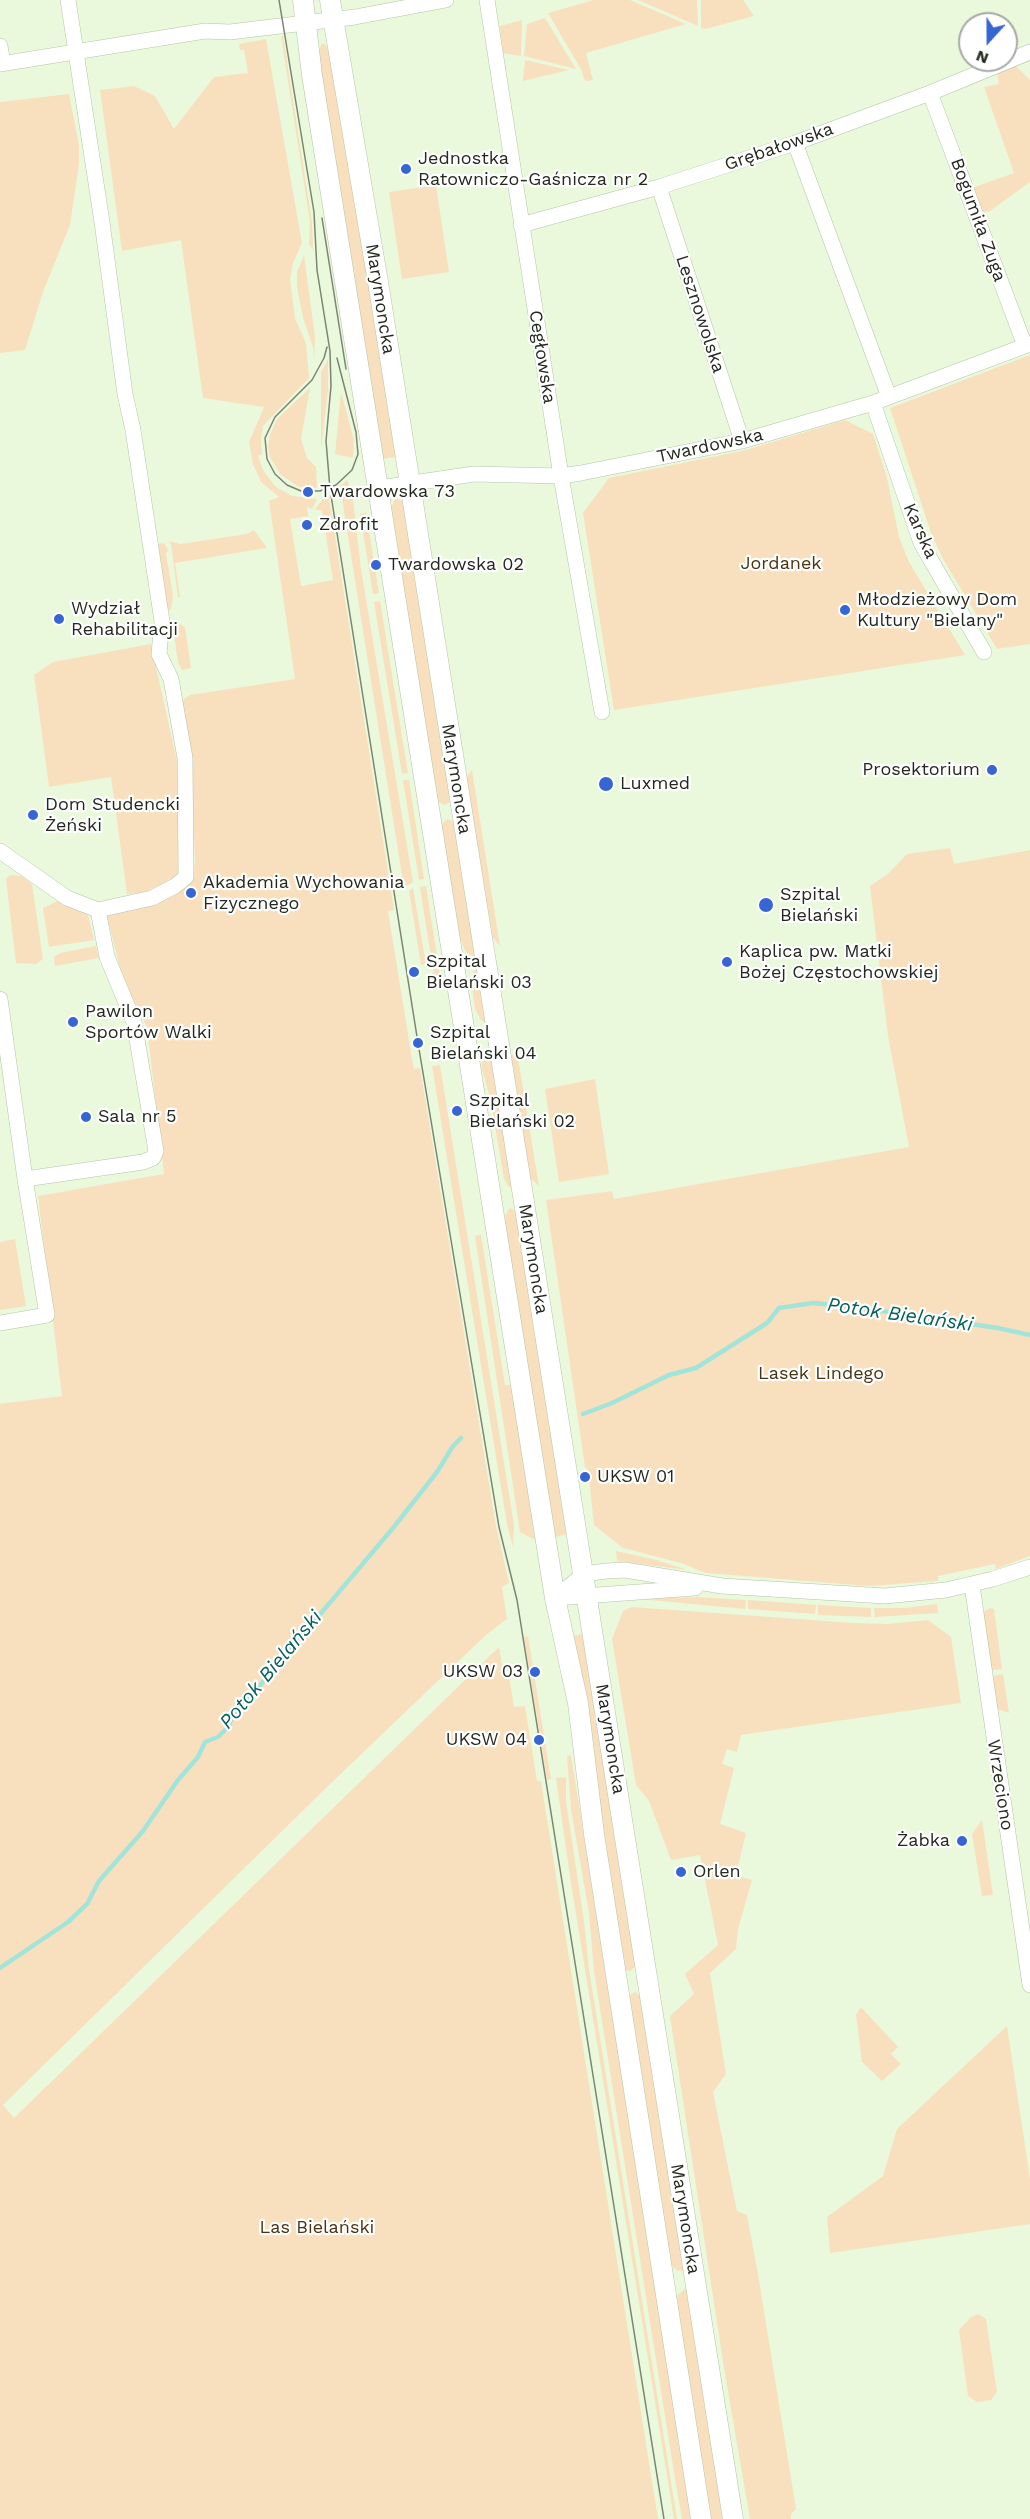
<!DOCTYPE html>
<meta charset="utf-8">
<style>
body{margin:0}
#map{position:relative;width:1030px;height:2519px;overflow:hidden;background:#eaf9dc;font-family:"Work Sans",sans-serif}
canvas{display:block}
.north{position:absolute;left:958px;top:12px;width:60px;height:60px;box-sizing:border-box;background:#fff;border:2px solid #a7a9a5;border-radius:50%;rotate:201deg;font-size:16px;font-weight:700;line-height:24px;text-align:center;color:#24291f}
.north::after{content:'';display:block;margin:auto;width:21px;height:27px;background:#3665d4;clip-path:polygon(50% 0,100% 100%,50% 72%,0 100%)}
</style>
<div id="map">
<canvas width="1030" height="2519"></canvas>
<div class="north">N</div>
</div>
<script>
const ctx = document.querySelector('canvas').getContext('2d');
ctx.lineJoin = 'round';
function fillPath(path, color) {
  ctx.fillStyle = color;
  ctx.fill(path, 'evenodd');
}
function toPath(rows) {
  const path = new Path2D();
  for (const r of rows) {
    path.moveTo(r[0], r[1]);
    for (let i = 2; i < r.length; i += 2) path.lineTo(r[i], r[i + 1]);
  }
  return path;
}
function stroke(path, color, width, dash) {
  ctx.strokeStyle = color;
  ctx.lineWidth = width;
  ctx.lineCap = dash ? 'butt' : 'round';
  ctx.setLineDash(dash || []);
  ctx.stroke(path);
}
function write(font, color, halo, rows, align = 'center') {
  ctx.font = font + ' "Work Sans",sans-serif';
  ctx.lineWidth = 4.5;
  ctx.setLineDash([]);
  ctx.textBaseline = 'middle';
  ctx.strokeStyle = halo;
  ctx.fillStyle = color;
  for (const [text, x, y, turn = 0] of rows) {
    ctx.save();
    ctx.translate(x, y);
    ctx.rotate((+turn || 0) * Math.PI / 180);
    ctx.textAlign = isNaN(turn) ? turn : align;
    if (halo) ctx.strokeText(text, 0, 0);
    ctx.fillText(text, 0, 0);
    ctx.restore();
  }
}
const green = toPath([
 [594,0,630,0,686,24,586,53,593,80,587,81,584,79,582,71,548,13],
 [638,0,697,0,698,26],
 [701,0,743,0,754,16,706,29,701,28],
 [545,18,576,69,524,56,527,24],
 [522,20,521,56,503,53,500,26],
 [281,36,283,36,312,222,313,250,309,244,310,222],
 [266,39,302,243,293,263,290,279,295,318,306,343,309,378,263,426,261,438,262,454,258,456,264,472,276,487,292,496,317,499,312,509,307,507,308,516,290,519,301,586,333,580,322,511,315,509,323,499,323,494,328,492,394,910,388,911,412,1059,414,1069,420,1068,496,1526,509,1583,502,1587,507,1619,486,1635,328,1786,3,2105,14,2118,499,1647,504,1676,509,1676,514,1707,525,1706,537,1781,541,1781,658,2519,0,2519,0,1404,62,1396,38,1196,164,1174,147,1027,123,980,107,916,164,898,190,884,195,863,191,761,182,706,184,699,190,695,295,679,269,501,279,497,261,482,253,464,249,442,264,407,203,398,181,240,122,251,100,90,134,86,155,96,174,129,214,77,248,73,244,50,240,50,239,44],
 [322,43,325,44,330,54,397,457,382,459,317,55],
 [525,60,569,70,523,81],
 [1016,66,1030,80,1030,182,990,211,980,214,972,188,1014,173,984,87,999,84,997,74],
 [69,94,79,145,79,164,70,225,43,292,25,350,0,353,0,102],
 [436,185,449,272,402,279,389,192],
 [304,255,315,337,314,361,313,347,303,318,297,287,297,272],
 [1030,355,1030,644,997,649,943,559,931,533,890,408],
 [328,359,328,390,321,450,321,372],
 [310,388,301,439,307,458,316,467,317,488,309,489,297,486,280,474,270,457,268,447,270,435,277,419],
 [341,392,354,440,353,458,335,454],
 [845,420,873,434,887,478,899,537,909,562,965,655,614,710,583,513,609,478,746,450],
 [347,480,352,491,361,569,413,882,404,888,340,486],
 [395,499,399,499,405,503,452,797,450,802,445,805,436,801,390,511],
 [366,513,379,593,373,594,360,514],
 [254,530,267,548,175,563,180,597,178,597,171,544,169,541,180,544,247,534],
 [164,543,168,550,166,554,173,595,171,610,167,609,157,544],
 [380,601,408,773,402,774,374,602],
 [175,622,185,627,191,668,182,670,178,662,174,635],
 [151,644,178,766,178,874,164,884,141,893,127,894,111,777,49,787,34,675,53,662],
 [472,770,500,946,493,938,466,778],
 [403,780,409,780,424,879,419,880],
 [448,819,455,822,476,955,469,961,459,935,441,824],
 [950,848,954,864,1030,850,1030,1556,996,1569,995,1564,938,1576,938,1581,869,1586,706,1573,681,1563,623,1548,594,1525,588,1470,585,1467,546,1200,612,1191,614,1199,909,1147,888,1036,870,886,888,874,907,854],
 [10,875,21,876,32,884,43,959,36,964,16,963,6,879],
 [426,886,441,982,435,983,420,887],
 [413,888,426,964,421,965,409,891],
 [58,901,87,911,94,940,49,947,43,908],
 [96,946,99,958,55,966,54,957,60,953],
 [477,966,486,1023,481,1020,475,1009,471,977],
 [511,1054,518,1058,539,1186,530,1178],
 [493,1056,513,1188,509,1187,504,1179,491,1101,482,1069,481,1058],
 [440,1065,514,1525,513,1547,507,1524,432,1066],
 [595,1079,609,1174,559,1182,545,1089],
 [510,1208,518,1212,568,1534,555,1537,504,1225,506,1214],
 [481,1235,505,1385,512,1385,535,1540,520,1532,475,1236],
 [15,1239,26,1306,0,1310,0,1242],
 [616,1551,657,1560,688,1570,617,1561],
 [698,1597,746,1600,745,1609,640,1599],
 [748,1600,816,1605,815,1614,748,1609],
 [937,1604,938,1613,875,1617,874,1608,905,1608],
 [818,1605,871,1608,871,1617,818,1615],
 [632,1607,853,1623,887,1624,928,1620,951,1637,961,1703,741,1735,737,1752,727,1749,722,1764,734,1768,720,1824,746,1833,736,1875,752,1880,738,1929,736,1949,710,1973,726,2074,713,2092,737,2211,747,2215,758,2274,796,2509,791,2514,791,2519,750,2519,724,2368,670,2016,694,1994,685,1974,718,1945,700,1855,671,1860,649,1801,636,1785,612,1639,623,1611],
 [990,1608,994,1609,1002,1669,991,1670,983,1612],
 [583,1634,636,1966,630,1971,624,1970,572,1636],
 [528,1636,551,1779,547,1780,524,1637],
 [1003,1674,1009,1713,997,1709,993,1676],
 [571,1755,693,2519,682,2519,675,2479,594,1971,589,1913,571,1809,567,1756],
 [566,1777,566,1801,584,1921,589,1969,677,2519,674,2519,571,1883,556,1778],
 [982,1820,993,1895,982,1896,972,1834],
 [635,1992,641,1996,685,2272,677,2270,670,2265,628,1996],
 [861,2007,898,2047,891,2054,901,2064,882,2081,862,2062,856,2015],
 [1007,2026,1030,2179,1030,2224,830,2253,827,2217,883,2176,897,2129],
 [685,2288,687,2289,725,2519,710,2519,675,2298],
 [978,2314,986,2319,997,2392,991,2400,977,2402,968,2396,959,2330,971,2317]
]);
const stream = toPath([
 [583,1414,612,1403,669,1375,696,1368,767,1323,779,1308,813,1303,854,1307,998,1328,1030,1335],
 [0,1968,68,1922,87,1904,99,1881,143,1831,178,1780,198,1757,205,1742,218,1737,228,1727,235,1711,257,1689,393,1528,437,1472,453,1446,461,1438]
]);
const minor = toPath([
 [487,0,561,476,602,712],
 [0,46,3,63],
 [0,64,205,31,230,32,355,17,446,0],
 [930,93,1025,346],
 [795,143,889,397],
 [659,187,742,441],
 [521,225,659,187,795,143,930,93,1030,52],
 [873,403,921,543,984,652],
 [379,488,474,474,561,476,581,473,742,441,873,403,1030,344],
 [0,851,67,898,98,910,152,898,175,886,186,877,185,758,171,679,159,654,162,621,133,430,125,394,102,222,68,0],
 [0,999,25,1179,47,1315,0,1323],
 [25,1179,143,1162,153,1158,156,1151,134,1022,107,957,98,910],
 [972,1585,1030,1985],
 [555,1598,584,1574,606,1571,625,1570,722,1586,885,1596,946,1590,993,1579,1030,1567],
 [555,1598,695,1588]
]);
const major = toPath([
 [303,0,312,75,555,1598,578,1703,594,1834,701,2519],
 [330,0,378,282,733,2519]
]);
const tram = toPath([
 [279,0,314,212,317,270,330,351,331,386,326,441,330,489,418,1043,499,1527,517,1600,664,2519],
 [322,218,346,369],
 [327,347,324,358,312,380,275,417,265,438,267,459,275,474,287,485,301,491,320,491,336,485,352,470,358,454,356,432,337,358]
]);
const markers = [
 [406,169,6,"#3665d4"],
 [308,492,6,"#3665d4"],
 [307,525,6,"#3665d4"],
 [376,565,6,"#3665d4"],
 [845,610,6,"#3665d4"],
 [59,619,6,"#3665d4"],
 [992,770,6,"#3665d4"],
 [606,784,8,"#3665d4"],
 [33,815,6,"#3665d4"],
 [191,893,6,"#3665d4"],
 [766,905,8,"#3665d4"],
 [727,962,6,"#3665d4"],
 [414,972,6,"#3665d4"],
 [73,1022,6,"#3665d4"],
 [418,1043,6,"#3665d4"],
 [457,1111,6,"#3665d4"],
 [86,1117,6,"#3665d4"],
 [585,1477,6,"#3665d4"],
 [535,1672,6,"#3665d4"],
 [539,1740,6,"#3665d4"],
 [962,1841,6,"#3665d4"],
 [681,1872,6,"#3665d4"]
];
const streetNames = [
 ["Grębałowska",779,147,-19],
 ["Bogumiła Zuga",978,220,70],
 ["Marymoncka",380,299,81],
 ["Lesznowolska",700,314,72],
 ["Cegłowska",542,357,81],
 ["Twardowska",710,446,-12],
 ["Karska",920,531,66],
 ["Marymoncka",456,779,81],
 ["Marymoncka",533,1259,81],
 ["Marymoncka",610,1739,81],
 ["Wrzeciono",1000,1785,81],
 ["Marymoncka",685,2219,81]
];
const poiNames = [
 ["Jednostka",418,159],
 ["Ratowniczo-Gaśnicza nr 2",418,180],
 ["Twardowska 73",320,492],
 ["Zdrofit",319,525],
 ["Twardowska 02",388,565],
 ["Młodzieżowy Dom",857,600],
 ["Kultury \"Bielany\"",857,621],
 ["Wydział",71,609],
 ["Rehabilitacji",71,630],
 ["Prosektorium",980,770,"right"],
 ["Luxmed",620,784],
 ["Dom Studencki",45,805],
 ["Żeński",45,826],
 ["Akademia Wychowania",203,883],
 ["Fizycznego",203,904],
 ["Szpital",780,895],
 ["Bielański",780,916],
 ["Kaplica pw. Matki",739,952],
 ["Bożej Częstochowskiej",739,973],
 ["Szpital",426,962],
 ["Bielański 03",426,983],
 ["Pawilon",85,1012],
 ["Sportów Walki",85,1033],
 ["Szpital",430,1033],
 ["Bielański 04",430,1054],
 ["Szpital",469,1101],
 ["Bielański 02",469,1122],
 ["Sala nr 5",98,1117],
 ["UKSW 01",597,1477],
 ["UKSW 03",523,1672,"right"],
 ["UKSW 04",527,1740,"right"],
 ["Żabka",950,1841,"right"],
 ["Orlen",693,1872]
];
const parkNames = [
 ["Jordanek",781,564],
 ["Lasek Lindego",821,1374],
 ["Las Bielański",317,2228]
];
const waterNames = [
 ["Potok Bielański",900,1315,8],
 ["Potok Bielański",271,1670,-50]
];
fillPath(green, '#f8e0be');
stroke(stream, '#a3e4d9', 4.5);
stroke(minor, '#b5c4a9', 16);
stroke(major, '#b5c4a9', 21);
stroke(minor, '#fff', 15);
stroke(major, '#fff', 20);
stroke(tram, '#7b8572', 1.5);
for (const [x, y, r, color] of markers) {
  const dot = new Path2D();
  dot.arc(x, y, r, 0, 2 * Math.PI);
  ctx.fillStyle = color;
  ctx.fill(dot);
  stroke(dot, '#fff', 2);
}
write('18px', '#24291f', '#fff', streetNames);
write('18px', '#24291f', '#fff', poiNames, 'left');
write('18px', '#493411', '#fff', parkNames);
write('italic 20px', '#066259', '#fff', waterNames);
</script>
